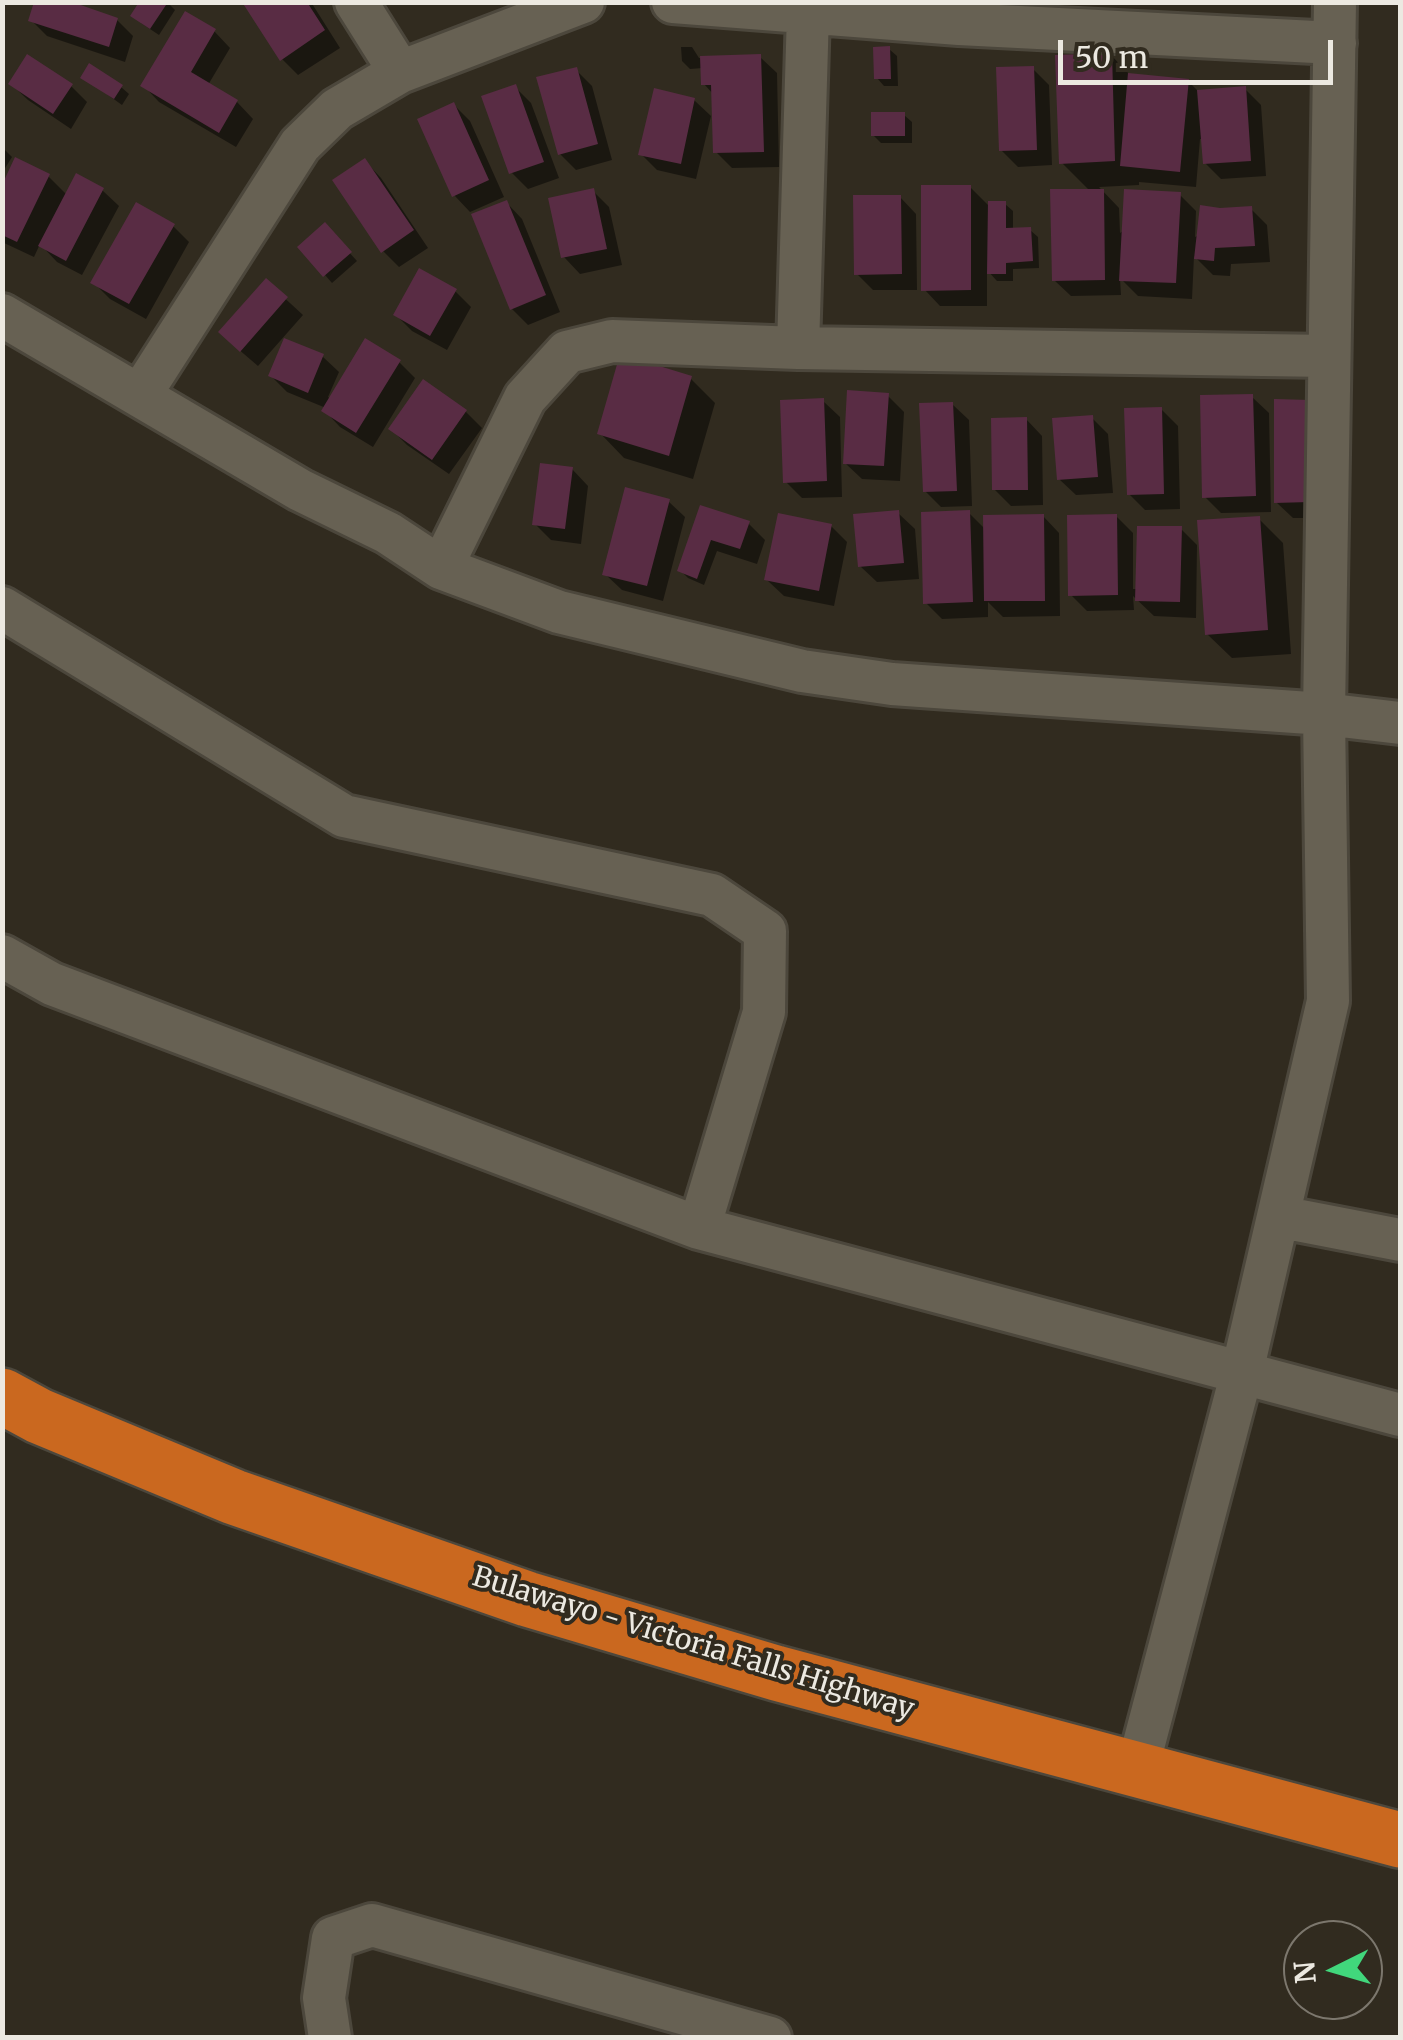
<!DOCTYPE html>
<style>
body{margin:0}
#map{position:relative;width:1403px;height:2040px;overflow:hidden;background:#312b1f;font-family:Merriweather,serif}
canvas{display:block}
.frame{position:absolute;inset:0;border:5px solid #ece9e1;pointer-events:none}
.north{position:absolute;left:1283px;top:1920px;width:100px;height:100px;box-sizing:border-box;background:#312b1f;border:2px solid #7c776d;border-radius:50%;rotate:265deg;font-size:28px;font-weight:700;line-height:40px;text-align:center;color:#ece9e1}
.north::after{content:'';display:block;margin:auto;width:35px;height:45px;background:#41d77c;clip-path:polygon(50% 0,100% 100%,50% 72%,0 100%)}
.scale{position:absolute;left:1058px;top:40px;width:275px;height:45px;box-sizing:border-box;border:5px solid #ece9e1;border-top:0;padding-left:12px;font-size:30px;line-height:35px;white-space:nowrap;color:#ece9e1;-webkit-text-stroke:8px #312b1f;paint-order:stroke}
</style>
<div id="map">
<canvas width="1403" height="2040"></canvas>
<div class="frame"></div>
<div class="north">N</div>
<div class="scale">50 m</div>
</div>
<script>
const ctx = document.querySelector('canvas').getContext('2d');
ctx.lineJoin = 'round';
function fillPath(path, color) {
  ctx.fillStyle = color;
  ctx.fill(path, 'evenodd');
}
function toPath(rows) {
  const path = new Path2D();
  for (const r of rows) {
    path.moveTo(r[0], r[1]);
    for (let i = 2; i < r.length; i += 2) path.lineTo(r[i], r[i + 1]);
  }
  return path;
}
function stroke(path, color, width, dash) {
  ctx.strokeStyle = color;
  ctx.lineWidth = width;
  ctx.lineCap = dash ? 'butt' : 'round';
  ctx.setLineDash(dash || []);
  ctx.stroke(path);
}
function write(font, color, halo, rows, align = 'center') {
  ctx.font = font + ' Merriweather,serif';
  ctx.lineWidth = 8;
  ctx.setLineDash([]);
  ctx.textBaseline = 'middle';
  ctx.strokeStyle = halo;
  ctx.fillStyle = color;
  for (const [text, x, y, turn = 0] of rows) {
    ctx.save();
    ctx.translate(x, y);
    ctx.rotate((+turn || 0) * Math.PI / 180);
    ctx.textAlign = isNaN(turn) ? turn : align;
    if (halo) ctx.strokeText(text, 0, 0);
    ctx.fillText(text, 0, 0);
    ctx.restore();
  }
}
const shadow = toPath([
 [167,2,175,10,159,35,141,23],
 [245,2,311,2,340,48,298,75,282,59],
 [31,20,117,20,133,36,125,62,47,36],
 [214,31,230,48,208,85,237,102,253,119,236,147,159,102,143,85],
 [681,47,692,47,699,58,760,57,777,73,779,167,732,168,716,152,714,95,704,84,703,68,690,69,682,61],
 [889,49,897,56,898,86,884,86,877,78],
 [1111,55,1131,76,1188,81,1199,92,1245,89,1261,105,1266,176,1221,179,1205,163,1203,139,1200,139,1196,187,1139,182,1139,185,1099,187,1119,208,1120,233,1179,194,1196,211,1195,237,1251,209,1267,225,1270,262,1231,264,1230,276,1213,275,1194,256,1192,299,1138,296,1120,278,1121,295,1071,296,1054,280,1090,191,1061,162],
 [1033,69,1049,85,1052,165,1018,167,1001,150],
 [576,70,592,86,612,160,576,170,560,154],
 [83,77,121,87,129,94,122,105],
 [11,84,71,86,87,102,71,129,28,100],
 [515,87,531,103,559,178,528,189,512,173],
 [694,100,711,116,696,179,657,170,641,154],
 [454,105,470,121,504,197,470,212,454,195],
 [904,115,912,122,912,143,881,143,873,135],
 [2,147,12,157,2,173],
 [365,161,381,178,428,248,399,267,383,251],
 [48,176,67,195,102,190,119,206,82,275,57,262,40,244,34,257,2,242,2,191],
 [970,187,991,208,1005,204,1013,211,1013,230,1030,230,1038,237,1039,268,1013,269,1013,281,997,281,987,270,987,306,940,306,924,289],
 [593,191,609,207,622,265,580,274,564,257],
 [900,197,916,214,917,290,873,290,857,274],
 [506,202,522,219,560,312,528,325,512,309],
 [173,226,189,242,146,319,110,299,93,282],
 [325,226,357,261,332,283,325,275],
 [266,281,303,315,258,366,237,348],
 [455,291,471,307,447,350,412,331,396,315],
 [322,356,339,372,328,397,331,399,399,362,415,378,373,447,340,427,324,410,326,408,287,392,271,376],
 [690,378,715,403,693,479,624,458,600,433],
 [424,383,466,412,482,428,449,474,407,445,391,429],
 [888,396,904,412,900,481,862,479,845,463],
 [1252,397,1269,413,1271,512,1221,513,1205,497],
 [823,401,840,417,842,497,802,498,786,482],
 [1276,402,1326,518,1293,518,1276,502],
 [952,404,969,420,972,506,941,507,925,491],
 [1161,409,1178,426,1180,509,1145,510,1129,494],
 [1092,418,1108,434,1113,493,1076,495,1059,479],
 [1026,419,1042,436,1043,505,1011,506,994,489],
 [572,469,588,486,581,544,551,540,535,524],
 [668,501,685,517,663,601,622,590,605,574],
 [898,513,915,529,919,579,877,582,860,566],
 [969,513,986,530,1043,516,1059,533,1060,616,1003,617,988,602,988,617,942,619,926,603],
 [1116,516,1133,533,1133,589,1138,589,1181,529,1197,545,1196,618,1154,616,1133,596,1134,610,1087,611,1071,595],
 [1259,519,1283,543,1291,654,1232,658,1207,634],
 [748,523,765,540,757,564,717,551,704,585,688,578,680,570,693,534],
 [831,526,847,542,834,606,784,596,767,580]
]);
const building = toPath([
 [34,2,72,2,118,18,109,47,28,21],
 [139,2,168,2,150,29,130,16],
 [242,2,307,2,325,30,280,61],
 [185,11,216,29,191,72,238,100,219,133,140,86],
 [890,46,891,79,874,79,873,47],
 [1112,53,1115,161,1059,164,1055,55],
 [27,54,73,84,53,114,8,84],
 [761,54,764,152,713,153,711,85,701,85,700,56],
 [89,63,123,85,114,99,80,78],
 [1034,66,1037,150,999,151,996,67],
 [577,67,598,144,558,155,536,77],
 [1128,73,1189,79,1180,172,1120,166],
 [516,84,544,162,509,174,481,96],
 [1246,86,1251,161,1203,164,1197,90],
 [654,88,695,98,681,164,638,155],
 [454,102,489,180,452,197,417,119],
 [871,112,905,112,905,136,871,136],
 [15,157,50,174,17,242,2,235,2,185],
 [365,158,414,230,381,253,332,180],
 [76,173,104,188,66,261,38,246],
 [921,185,971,185,971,290,921,291],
 [594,188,607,249,561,258,548,198],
 [1050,189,1104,189,1105,280,1052,281],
 [1124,189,1181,192,1176,283,1119,281],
 [853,195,901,195,902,274,854,275],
 [507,200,546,295,510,310,471,214],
 [988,201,1006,201,1006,228,1031,227,1033,261,1006,263,1006,274,987,274],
 [136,202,175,224,129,304,90,283],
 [1200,205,1220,208,1252,206,1255,246,1215,248,1214,261,1194,259],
 [325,222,352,252,323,277,297,247],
 [419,268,457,289,430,336,393,315],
 [266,278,288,297,240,352,218,332],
 [284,338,324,354,308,393,268,376],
 [365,338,401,360,356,433,321,411],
 [620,354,692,376,669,456,597,434],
 [423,379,467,410,432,460,388,429],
 [847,390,889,393,884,466,843,464],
 [1253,394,1256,496,1202,498,1200,395],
 [824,398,827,481,783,483,780,400],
 [1274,399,1310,400,1310,502,1274,503],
 [953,402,957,491,923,492,919,403],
 [1162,407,1164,494,1127,495,1124,408],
 [1093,415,1098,477,1057,480,1052,418],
 [1027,417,1028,490,992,490,991,418],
 [540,463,573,467,565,529,532,525],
 [625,487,670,499,647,586,602,575],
 [700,505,750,521,740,549,711,540,697,579,677,571],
 [899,510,904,563,858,567,853,514],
 [970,510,973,602,923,604,921,512],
 [778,513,832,524,819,591,764,580],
 [1044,514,1045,601,984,601,983,515],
 [1117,514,1118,595,1068,596,1067,515],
 [1260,516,1268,630,1205,635,1197,520],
 [1137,526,1182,526,1180,602,1135,601]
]);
const minor = toPath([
 [356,2,400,72],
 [673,2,959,24,1335,43],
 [2,315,300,490,388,533,441,568,559,612,802,671,892,684,1324,714,1400,723],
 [798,348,808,13],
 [140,395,300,145,337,109,400,72,583,2],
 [441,568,525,398,567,352,612,341,798,348,1329,356],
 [2,608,344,816,712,895,765,931,764,1012,699,1228],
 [2,956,52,984,699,1228,1400,1415],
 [1281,1217,1400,1240],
 [1137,1770,1242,1372,1328,1001,1324,714,1335,2],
 [330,2038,324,1998,333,1938,372,1925,770,2038]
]);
const highway = toPath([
 [2,1396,39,1416,234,1497,527,1599,776,1673,1400,1840]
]);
const streetNames = [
 ["Bulawayo - Victoria Falls Highway",693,1644,17]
];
fillPath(shadow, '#0007');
fillPath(building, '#592c44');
stroke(minor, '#4c473c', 48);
stroke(highway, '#4c473c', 60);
stroke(minor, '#676153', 42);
stroke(highway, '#ca681f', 55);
write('28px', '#ece9e1', '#312b1f', streetNames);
</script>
